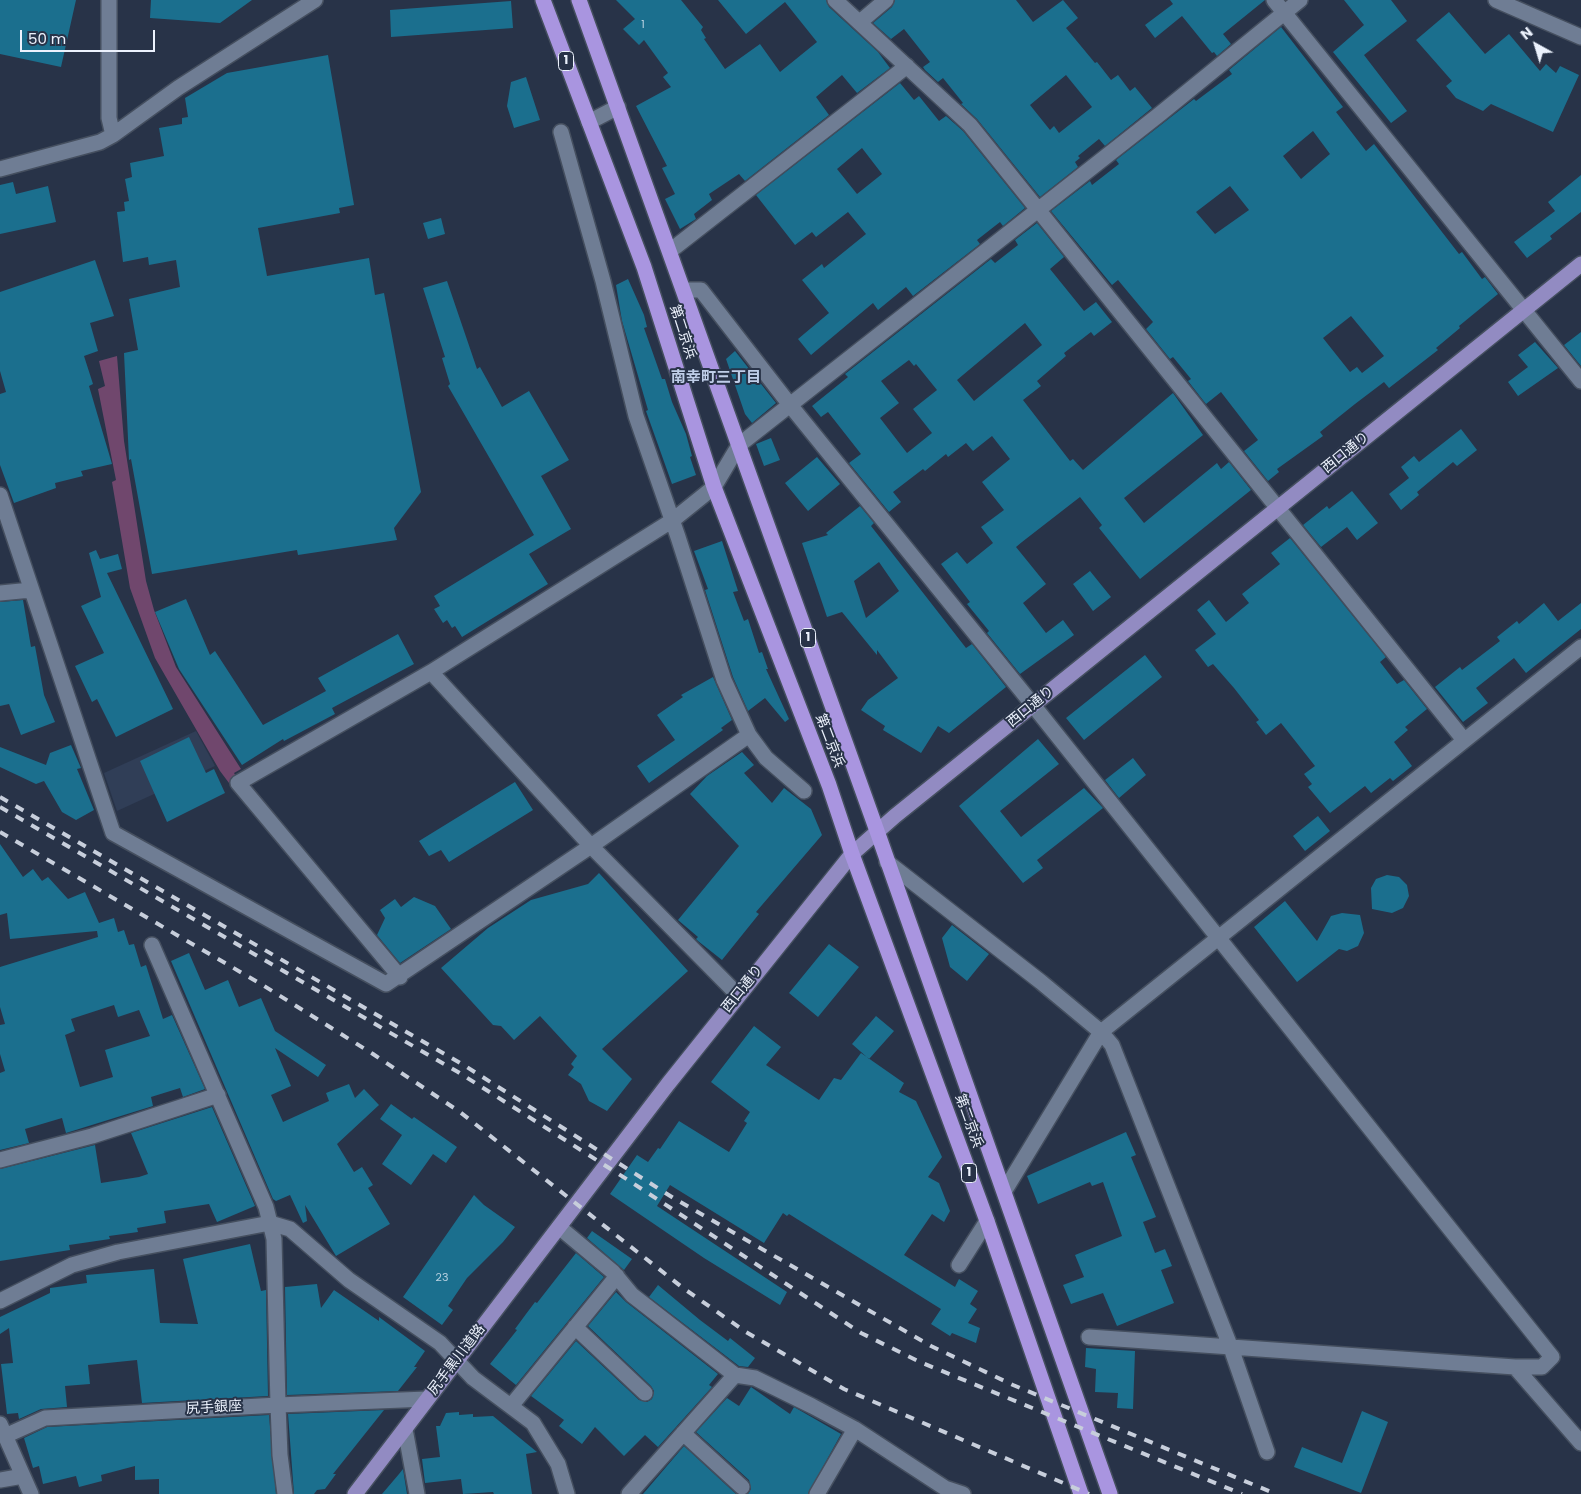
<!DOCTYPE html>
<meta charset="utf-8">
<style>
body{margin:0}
#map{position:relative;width:1581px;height:1494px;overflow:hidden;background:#283348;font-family:Poppins,sans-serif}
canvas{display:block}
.north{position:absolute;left:1511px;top:20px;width:50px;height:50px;-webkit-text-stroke:4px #283348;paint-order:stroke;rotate:321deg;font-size:14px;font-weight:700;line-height:20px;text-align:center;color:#ecf2fd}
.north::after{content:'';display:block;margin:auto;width:18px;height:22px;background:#ecf2fd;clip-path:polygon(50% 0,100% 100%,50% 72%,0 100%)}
.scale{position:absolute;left:20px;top:30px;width:135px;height:22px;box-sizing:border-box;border:2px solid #ecf2fd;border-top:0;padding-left:6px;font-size:15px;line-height:18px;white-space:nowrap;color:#ecf2fd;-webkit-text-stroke:4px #283348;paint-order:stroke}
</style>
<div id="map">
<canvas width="1581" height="1494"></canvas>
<div class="north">N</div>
<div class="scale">50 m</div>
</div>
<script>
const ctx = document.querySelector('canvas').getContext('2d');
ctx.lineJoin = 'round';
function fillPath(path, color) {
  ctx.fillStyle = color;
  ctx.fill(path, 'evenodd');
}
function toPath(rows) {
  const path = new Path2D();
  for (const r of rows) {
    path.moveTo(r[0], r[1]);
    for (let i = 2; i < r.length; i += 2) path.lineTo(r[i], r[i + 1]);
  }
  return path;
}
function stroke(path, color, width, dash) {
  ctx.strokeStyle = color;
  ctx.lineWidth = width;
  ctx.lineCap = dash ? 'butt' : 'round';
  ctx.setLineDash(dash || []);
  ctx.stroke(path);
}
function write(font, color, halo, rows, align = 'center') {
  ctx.font = font + ' Poppins,"Noto Sans JP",sans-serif';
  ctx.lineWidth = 4;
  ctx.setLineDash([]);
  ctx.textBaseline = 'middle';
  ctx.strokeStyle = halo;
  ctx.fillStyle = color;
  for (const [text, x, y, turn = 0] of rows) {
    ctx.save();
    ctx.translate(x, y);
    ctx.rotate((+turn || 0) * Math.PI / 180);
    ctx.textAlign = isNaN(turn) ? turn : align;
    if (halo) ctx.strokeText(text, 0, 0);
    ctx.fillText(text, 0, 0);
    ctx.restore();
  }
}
const built = toPath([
 [196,731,215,766,117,811,104,773]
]);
const green = toPath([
 [117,356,124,441,146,581,154,610,176,667,241,769,234,773,237,778,232,787,220,771,155,658,130,588,112,482,116,480,98,389,105,386,99,361]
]);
const building = toPath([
 [0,0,76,0,61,67,0,54],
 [151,0,252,0,220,23,150,18],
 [616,0,681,0,703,27,701,30,706,38,704,39,725,69,760,44,780,72,817,42,785,2,746,34,718,0,826,0,829,7,878,52,890,68,857,93,842,75,816,97,829,115,745,181,739,174,709,194,712,200,694,214,696,219,680,229,665,199,675,194,662,168,667,166,636,106,671,87,663,77,668,73,644,40,639,45,623,29,635,19],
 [895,0,1016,0,1033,22,1063,0,1078,18,1066,28,1095,63,1097,62,1111,80,1118,75,1130,91,1135,87,1152,108,1105,146,1099,139,1078,156,1080,158,1075,162,1078,167,1040,197,977,119,961,104,963,103,943,78,938,82,925,70,923,67,930,62,904,29,891,39,873,23,892,7],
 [1066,75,1092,107,1059,133,1054,126,1050,130,1030,105],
 [1170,0,1265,0,1223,34,1231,44,1217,56,1214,52,1212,53,1182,16,1155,38,1145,25,1173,4],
 [1344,0,1391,0,1407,21,1364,55,1407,111,1391,123,1333,52,1364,25],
 [511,1,513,28,391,37,390,10],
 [1449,12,1485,54,1509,34,1540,71,1546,64,1556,73,1560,66,1579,75,1553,132,1491,104,1483,111,1456,98,1446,86,1452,81,1416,40],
 [1281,27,1343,107,1336,112,1366,151,1374,144,1459,254,1462,252,1482,279,1485,277,1498,294,1459,326,1460,328,1436,348,1438,350,1389,388,1384,382,1355,404,1320,432,1323,436,1277,469,1279,472,1268,481,1244,451,1258,440,1221,392,1206,404,1188,381,1191,379,1173,357,1170,359,1146,329,1153,322,1118,280,1112,285,1051,211,1090,181,1092,185,1119,164,1116,160,1194,99,1196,101,1232,74,1229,70],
 [1313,131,1330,154,1301,179,1283,156],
 [1230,186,1249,210,1215,234,1196,212],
 [1351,316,1384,356,1362,373,1357,367,1350,372,1323,338],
 [328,55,354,205,339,208,340,213,258,228,267,276,369,258,375,295,384,293,421,492,394,528,397,540,298,555,297,550,152,574,131,459,129,460,124,353,138,350,129,299,180,287,176,260,149,265,148,257,123,262,117,212,125,211,124,202,129,201,125,179,132,177,130,163,164,156,159,128,182,124,182,118,188,117,185,98,227,73],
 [526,77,540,120,514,128,507,106,511,82],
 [900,83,914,100,919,96,939,121,946,116,963,131,1025,208,1003,226,1000,222,977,240,980,244,913,296,906,287,878,310,873,303,811,355,798,339,829,313,802,280,822,264,824,268,866,234,848,212,816,237,812,232,795,245,756,195],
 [862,148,882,174,857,194,837,169],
 [1581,175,1581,212,1550,236,1552,239,1527,258,1514,242,1555,211,1548,202],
 [13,182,16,194,48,186,56,222,0,234,0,185],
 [441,218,445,234,428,239,423,223],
 [1037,223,1064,257,1050,269,1084,311,1096,302,1112,322,1094,336,1091,332,1064,353,1066,356,1037,381,1041,386,1023,400,1070,461,1073,459,1083,470,1173,393,1203,435,1124,498,1144,523,1217,463,1221,469,1229,462,1251,490,1140,579,1099,528,1102,525,1080,497,1022,542,1016,547,1046,584,1023,603,1046,633,1063,620,1074,635,1020,674,987,633,989,631,967,604,970,602,941,564,957,552,967,564,993,543,981,527,1004,510,982,482,1010,459,992,436,973,451,966,443,948,457,946,454,925,471,923,469,893,492,901,502,889,512,849,463,861,454,828,412,821,417,812,406,848,377,845,374,991,259,995,263,1018,245,1015,240],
 [1025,323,1042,345,974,401,957,380],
 [909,360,914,366,916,364,937,390,913,409,932,433,907,453,880,418,899,403,881,381],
 [95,260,114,316,90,323,98,351,84,356,93,384,89,386,112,464,81,471,83,476,55,483,56,488,14,503,0,465,0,394,6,392,0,371,0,292],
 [628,279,644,315,647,327,644,328,662,379,665,379,672,402,686,434,692,456,690,457,696,475,672,484,646,411,648,410,622,321,616,285],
 [447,281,477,369,480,367,502,407,529,391,569,460,541,476,571,529,529,554,548,584,462,637,455,626,452,628,447,620,443,623,434,609,440,606,434,596,534,535,448,386,450,384,442,358,445,357,423,288],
 [1581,332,1581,366,1564,345],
 [1535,342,1558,368,1518,396,1508,382,1528,367,1518,355],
 [735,351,776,403,752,423,745,414,726,359],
 [1461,429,1477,450,1457,466,1453,462,1417,492,1419,495,1401,510,1389,494,1409,478,1401,467,1414,456,1419,462],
 [771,438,780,460,764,466,756,444],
 [817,457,840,484,808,511,785,483],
 [1352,491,1378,523,1357,540,1347,527,1321,547,1303,525,1327,506,1329,509],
 [860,506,874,523,871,526,966,648,972,644,1006,687,949,733,938,726,921,753,883,730,885,726,861,710,868,700,898,678,877,650,877,655,842,612,827,617,802,543,828,535,826,533],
 [879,562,899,591,866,618,854,581],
 [1290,538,1386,657,1380,662,1397,684,1404,680,1427,709,1405,727,1408,730,1394,742,1412,766,1393,781,1390,778,1371,793,1365,786,1330,813,1308,787,1312,784,1304,774,1315,766,1281,723,1266,735,1256,722,1259,720,1234,688,1213,664,1208,667,1195,650,1216,634,1197,610,1209,600,1226,622,1249,603,1242,594,1280,564,1271,553],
 [722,541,738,591,733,592,744,621,748,619,759,653,762,652,768,669,766,669,789,719,785,722,765,698,748,711,733,677,705,590,708,589,694,551],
 [96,550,100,559,118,554,122,569,107,573,173,709,116,737,97,699,92,702,75,666,104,653,81,606,101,597,89,553],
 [1090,571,1111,597,1093,611,1073,584],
 [186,599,210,655,215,651,263,725,326,691,318,678,398,634,414,664,332,708,335,714,284,741,283,739,242,765,179,669,155,612],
 [23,600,31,647,35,646,44,695,55,722,21,735,9,704,0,706,0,602],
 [1544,603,1558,621,1581,603,1581,629,1526,673,1514,658,1476,688,1488,703,1463,722,1435,687,1460,667,1462,670,1500,641,1497,637,1517,621,1519,624],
 [1145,655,1162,677,1084,740,1066,718],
 [713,677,732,720,721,728,723,730,649,783,637,766,675,740,657,715,683,697,681,695],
 [189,737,206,773,214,769,225,793,167,822,140,761],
 [1038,739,1059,764,1000,811,1021,837,1084,788,1103,808,1037,860,1043,868,1023,883,959,806],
 [71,745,81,768,77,769,94,810,76,820,62,812,44,781,36,784,0,767,0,747,46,765,50,753],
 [742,752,754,765,744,773,772,803,784,788,811,809,822,835,756,912,759,914,722,960,698,941,696,939,698,937,678,920,739,846,690,794,707,776],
 [1133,758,1146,775,1119,798,1105,780],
 [515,782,533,810,449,862,441,850,429,856,419,841],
 [1318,816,1330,831,1305,851,1293,836],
 [0,844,23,877,33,869,42,881,48,877,68,899,85,892,99,923,114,918,118,932,124,930,129,945,134,944,141,967,146,965,163,1019,172,1015,205,1089,183,1097,180,1088,151,1097,153,1106,66,1133,62,1118,25,1129,29,1143,0,1150,0,1073,5,1071,0,1054,0,1025,5,1024,0,1007,0,967,98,937,97,931,10,939,7,913,0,915],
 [114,1005,118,1017,139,1010,150,1036,105,1050,113,1077,80,1087,65,1035,75,1031,71,1019],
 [599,873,688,971,602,1049,632,1079,607,1111,589,1101,581,1084,568,1075,574,1067,571,1064,577,1056,540,1016,514,1040,501,1026,493,1025,441,968,488,928,531,900,588,884],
 [1387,875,1399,877,1407,885,1409,896,1403,908,1392,913,1372,909,1371,888,1376,879],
 [414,897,435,906,451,929,400,963,377,935,385,918,380,910,395,899,401,907],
 [1285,901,1317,941,1331,916,1342,913,1360,915,1364,933,1358,946,1347,951,1339,949,1297,982,1254,927],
 [952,925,989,954,967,981,950,967,942,938],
 [829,944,859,967,818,1017,789,993],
 [189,953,205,990,228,980,239,1007,261,998,275,1031,326,1065,318,1077,275,1048,291,1086,271,1095,283,1122,329,1101,326,1093,349,1084,355,1098,364,1089,379,1105,337,1144,354,1172,362,1167,373,1185,368,1188,390,1224,336,1256,305,1205,307,1221,303,1223,290,1195,276,1201,273,1199,171,961],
 [876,1016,894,1031,869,1059,852,1044],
 [754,1026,781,1047,766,1065,819,1100,834,1078,841,1080,861,1053,904,1083,899,1092,916,1101,942,1157,928,1177,939,1183,950,1211,944,1222,932,1214,904,1255,955,1287,959,1279,978,1291,970,1304,977,1309,968,1323,980,1328,976,1343,952,1333,950,1336,931,1324,941,1309,789,1214,787,1216,783,1213,764,1243,670,1185,657,1206,787,1292,780,1305,704,1258,610,1194,637,1155,648,1162,658,1148,660,1149,679,1121,729,1152,747,1123,744,1121,750,1112,711,1082],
 [391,1104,412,1119,414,1117,457,1147,446,1163,433,1154,411,1185,382,1164,402,1135,380,1119],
 [212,1107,255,1206,217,1222,209,1204,164,1211,166,1223,137,1228,138,1232,109,1236,110,1239,69,1245,70,1250,0,1261,0,1169,95,1145,101,1183,139,1177,148,1174,131,1133],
 [1126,1132,1136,1155,1131,1157,1156,1217,1143,1222,1155,1253,1165,1249,1172,1266,1161,1270,1174,1303,1117,1326,1103,1293,1071,1304,1063,1285,1084,1277,1075,1255,1122,1236,1103,1182,1092,1186,1090,1182,1038,1204,1027,1176],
 [474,1195,484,1205,515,1227,503,1242,467,1278,448,1306,453,1310,442,1325,403,1297],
 [592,1231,632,1259,624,1270,587,1238],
 [250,1244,261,1291,266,1290,268,1396,142,1403,137,1360,88,1365,90,1384,65,1386,67,1407,41,1409,19,1419,18,1413,7,1414,1,1364,13,1363,9,1328,0,1334,0,1317,50,1293,50,1288,87,1283,86,1275,154,1269,160,1323,198,1324,183,1259],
 [576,1253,604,1277,516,1385,490,1364,517,1330,515,1329,526,1314,535,1302,537,1303],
 [317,1284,321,1308,334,1290,379,1321,379,1317,425,1351,414,1367,417,1367,398,1391,287,1395,285,1287],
 [658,1285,700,1320,728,1341,730,1338,755,1358,748,1367,739,1366,649,1297],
 [616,1292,626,1302,718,1374,709,1385,712,1387,658,1447,645,1435,624,1456,595,1427,582,1444,559,1426,564,1420,531,1396,576,1341,639,1400,647,1402,652,1399,654,1391,651,1386,588,1326],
 [1086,1348,1135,1351,1133,1409,1117,1408,1118,1393,1095,1392,1096,1369,1085,1367],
 [751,1387,790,1414,794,1407,841,1434,808,1494,748,1494,751,1489,749,1480,696,1432,727,1398,739,1406],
 [384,1410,333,1474,336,1474,325,1489,317,1490,314,1494,294,1494,288,1414],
 [1362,1411,1388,1422,1361,1493,1294,1467,1302,1447,1342,1463],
 [459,1412,459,1415,473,1414,473,1417,493,1416,537,1452,526,1454,532,1494,494,1494,493,1492,463,1494,461,1479,425,1483,422,1459,440,1457,436,1426,440,1426,446,1413],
 [269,1415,276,1494,159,1494,159,1479,135,1480,135,1466,101,1475,102,1481,79,1487,76,1476,43,1484,39,1466,33,1468,24,1438,47,1427],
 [684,1446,736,1494,643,1494],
 [403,1469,407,1494,382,1494,399,1474]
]);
const minor = toPath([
 [109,0,109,118,113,135],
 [835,0,970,125,1464,740],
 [1274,0,1581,381],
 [1496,0,1581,37],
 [860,22,886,0],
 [589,122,618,107],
 [561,132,603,281,636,416,678,537,724,680,749,735,766,758,804,791],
 [0,169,100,142,113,135,178,88,315,0],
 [670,251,907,66],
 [684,290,701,290,790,405,1033,705,1552,1357,1542,1367,1515,1367,1089,1337],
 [0,495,113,833,386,984,591,846,749,735],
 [0,593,31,590],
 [431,672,591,846,738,995],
 [887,862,1041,982,1101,1032,1112,1045,1231,1348,1267,1452],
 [152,945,266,1207,274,1239,278,1405,280,1455,285,1494],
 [400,977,238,783,431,672,673,520,714,487,739,445,1160,114,1300,0],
 [0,1160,92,1136,218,1095],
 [1005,1190,1101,1032,1581,647],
 [559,1227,613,1272,632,1295,735,1375],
 [959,1265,987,1221],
 [0,1301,72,1265,118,1252,270,1223,290,1229,349,1280,440,1343,473,1378,533,1423,558,1464,567,1494],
 [575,1327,645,1393],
 [1515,1367,1581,1443],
 [511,1406,617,1276],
 [0,1424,31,1494],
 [405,1429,417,1494],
 [683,1433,742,1487],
 [5,1436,45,1418,278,1405,427,1399],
 [0,1480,23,1476],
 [629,1494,735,1375,755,1378,812,1406,855,1429,945,1488,963,1494],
 [817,1494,855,1429]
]);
const major = toPath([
 [355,1494,668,1084,852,854,895,816,1581,264]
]);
const highway = toPath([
 [543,0,644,267,714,487,829,785,852,854,987,1221,1081,1494],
 [579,0,877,831,1110,1494]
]);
const rail = toPath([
 [0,797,462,1064,675,1199,931,1346,1013,1385,1276,1494],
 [0,807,458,1072,628,1180,861,1333,920,1362,1242,1494],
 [0,832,261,984,373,1054,460,1112,683,1288,746,1332,844,1389,1089,1494]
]);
const numberNames = [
 ["1",643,25],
 ["23",442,1278]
];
const shields = [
 [566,61,15],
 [808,638,15],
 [969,1173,15]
];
const shieldNames = [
 ["1",566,61],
 ["1",808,638],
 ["1",969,1173]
];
const streetNames = [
 ["第二京浜",682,332,72],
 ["西口通り",1346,453,-39],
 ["西口通り",1031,707,-39],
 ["第二京浜",829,741,69],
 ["西口通り",743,989,-51],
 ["第二京浜",968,1121,70],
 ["尻手黒川道路",457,1360,-53],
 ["尻手銀座",214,1408,-3]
];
const neighbourhoodNames = [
 ["南幸町三丁目",716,378]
];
fillPath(built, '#303e57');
fillPath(green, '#70476d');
fillPath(building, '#1b6f8e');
stroke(minor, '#454f5f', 18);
stroke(major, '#454f5f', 18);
stroke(highway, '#454f5f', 18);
stroke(minor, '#6f7d94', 15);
stroke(major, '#928bc2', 15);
stroke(highway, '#a995e0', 15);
stroke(rail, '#c7cedb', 4, [9, 9]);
write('11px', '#b8d1e1', null, numberNames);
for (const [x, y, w] of shields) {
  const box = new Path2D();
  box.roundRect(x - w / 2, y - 9.5, w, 19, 4);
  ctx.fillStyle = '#283348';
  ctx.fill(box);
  stroke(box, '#ecf2fd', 1);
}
write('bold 12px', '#ecf2fd', null, shieldNames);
write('14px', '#ecf2fd', '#283348', streetNames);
write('bold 15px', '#bfcee8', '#283348', neighbourhoodNames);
</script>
